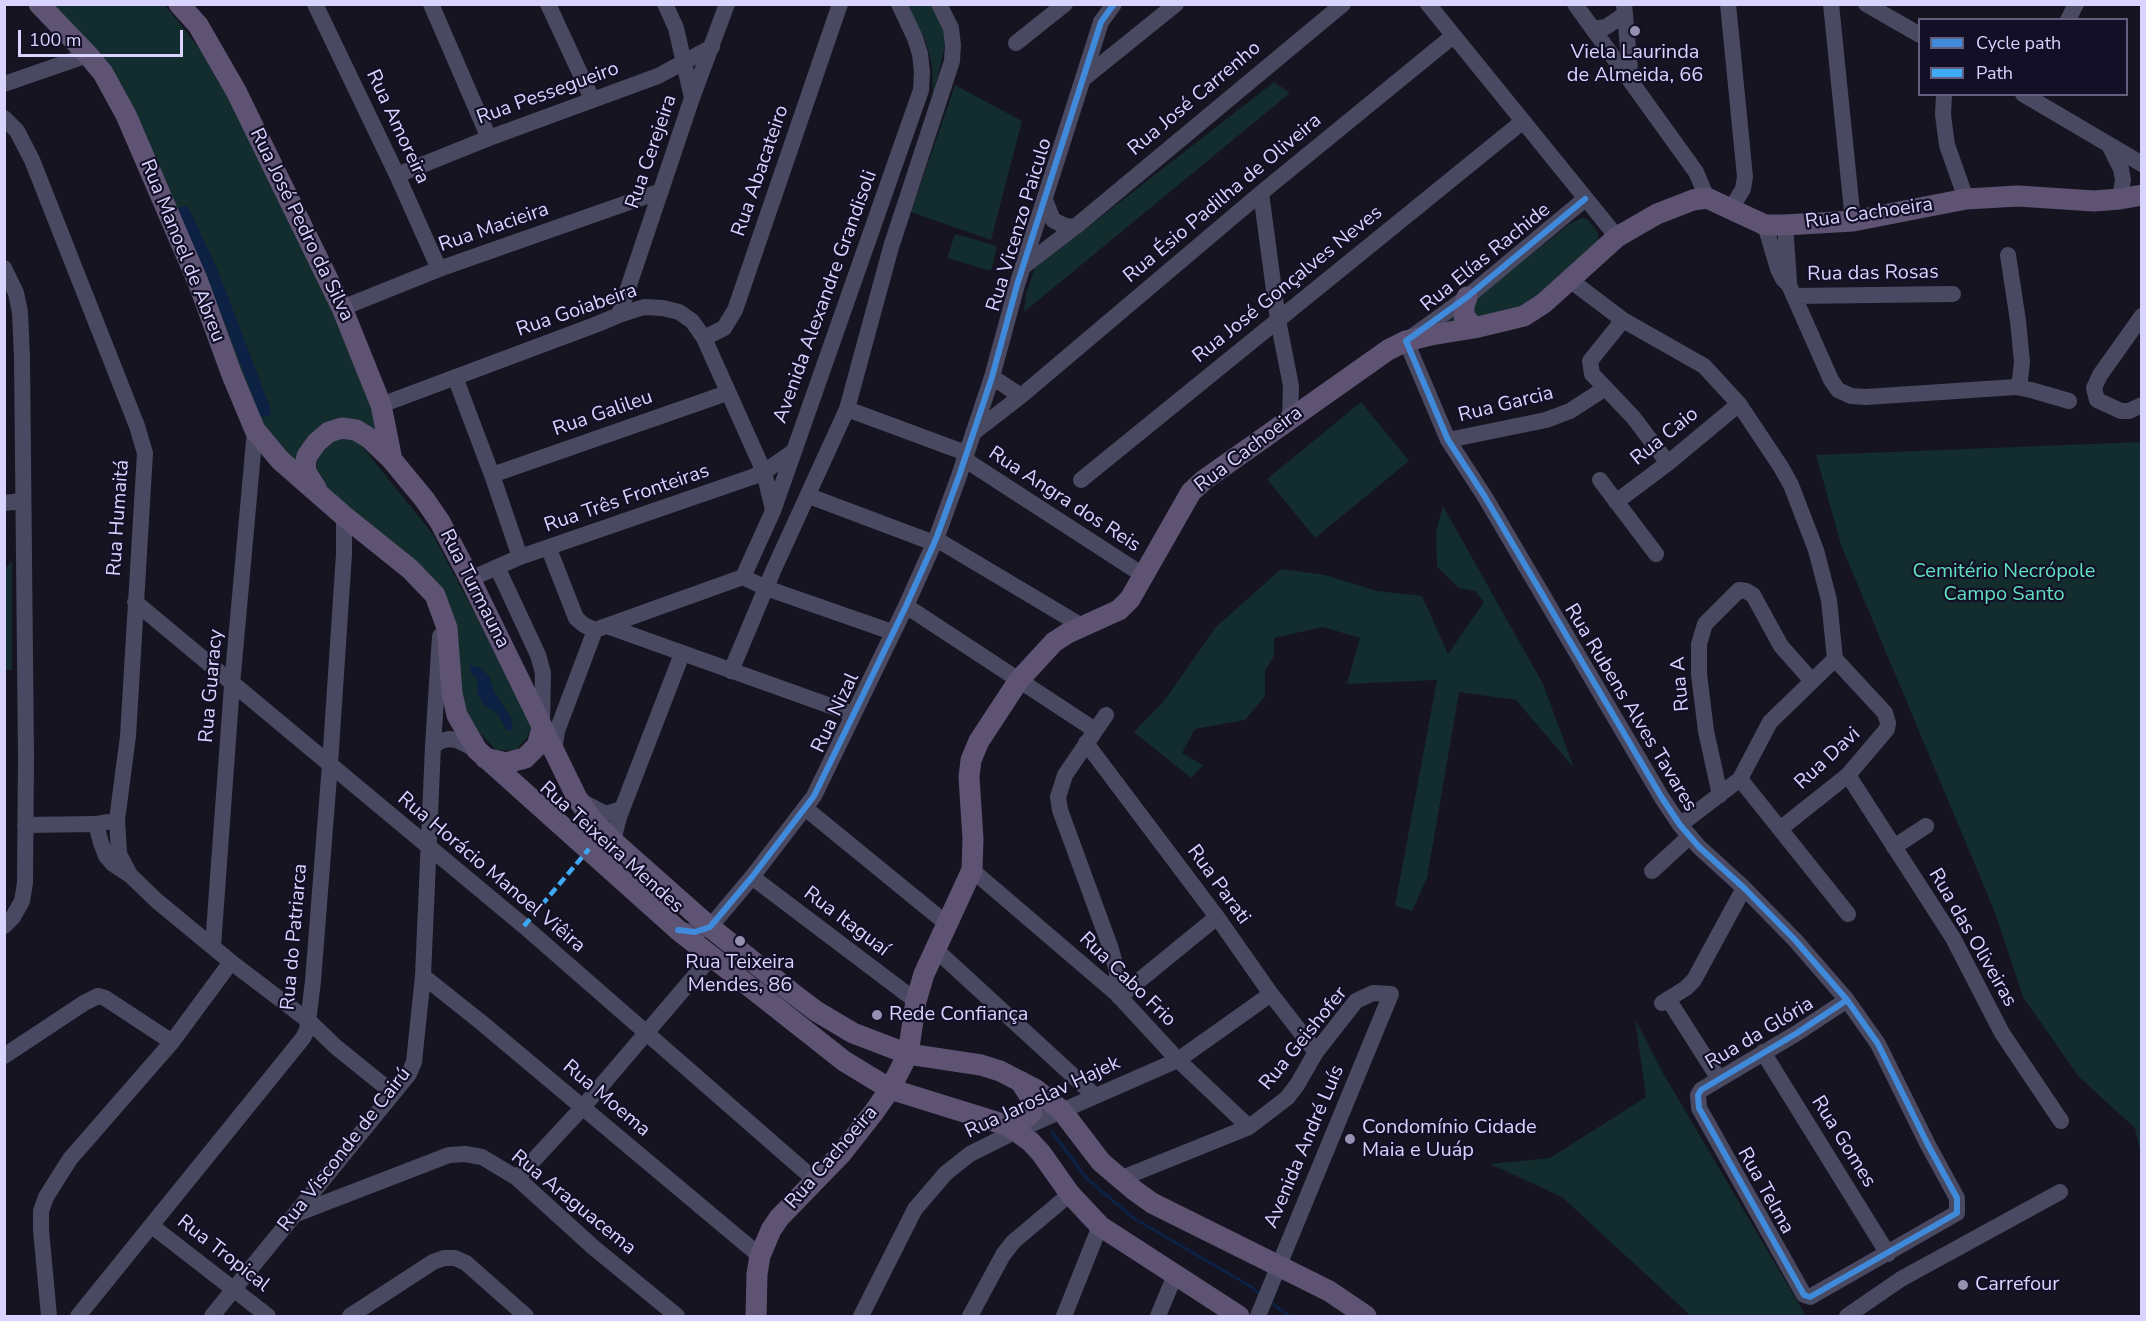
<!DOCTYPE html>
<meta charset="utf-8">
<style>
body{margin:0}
#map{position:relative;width:2146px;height:1321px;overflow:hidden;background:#161421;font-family:"Nunito Sans",sans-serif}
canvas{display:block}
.frame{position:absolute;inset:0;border:6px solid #d9d4ff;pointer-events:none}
.legend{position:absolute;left:1918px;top:18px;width:210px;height:78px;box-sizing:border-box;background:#130f26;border:2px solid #625e7d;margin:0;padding:8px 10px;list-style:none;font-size:18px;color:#d9d4ff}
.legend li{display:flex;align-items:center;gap:12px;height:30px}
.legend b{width:30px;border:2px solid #625e7d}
.scale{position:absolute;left:18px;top:30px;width:165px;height:27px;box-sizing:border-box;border:3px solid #d9d4ff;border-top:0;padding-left:8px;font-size:18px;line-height:21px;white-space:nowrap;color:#d9d4ff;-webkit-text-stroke:4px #130f26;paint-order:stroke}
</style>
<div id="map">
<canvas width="2146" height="1321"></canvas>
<div class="frame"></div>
<ul class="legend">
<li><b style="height:8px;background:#408adc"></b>Cycle path</li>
<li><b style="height:8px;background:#3fa9f5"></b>Path</li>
</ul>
<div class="scale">100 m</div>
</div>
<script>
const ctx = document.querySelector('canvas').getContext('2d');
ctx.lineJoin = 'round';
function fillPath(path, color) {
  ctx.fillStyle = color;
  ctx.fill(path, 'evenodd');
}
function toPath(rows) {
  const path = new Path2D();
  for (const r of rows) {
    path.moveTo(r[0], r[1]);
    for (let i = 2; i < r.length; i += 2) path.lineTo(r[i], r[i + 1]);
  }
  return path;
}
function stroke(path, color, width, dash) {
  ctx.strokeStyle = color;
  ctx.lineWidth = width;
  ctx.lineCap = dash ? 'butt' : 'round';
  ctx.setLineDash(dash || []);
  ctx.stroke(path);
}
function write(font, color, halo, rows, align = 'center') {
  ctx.font = font + ' "Nunito Sans",sans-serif';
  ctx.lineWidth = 4.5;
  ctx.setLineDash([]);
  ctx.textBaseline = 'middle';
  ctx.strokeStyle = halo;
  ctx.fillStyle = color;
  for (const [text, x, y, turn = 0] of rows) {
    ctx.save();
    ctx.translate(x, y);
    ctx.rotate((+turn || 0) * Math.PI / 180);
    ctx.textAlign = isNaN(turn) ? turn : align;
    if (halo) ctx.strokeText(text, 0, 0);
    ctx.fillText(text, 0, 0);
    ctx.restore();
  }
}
const green = toPath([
 [43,5,165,5,214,67,340,315,379,433,345,425,299,463,266,436,124,98],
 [906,5,931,5,947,36,933,98,932,65,926,42],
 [1274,82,1290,93,1024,312,1026,293,1035,268],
 [955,85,1022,121,991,240,911,212],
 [1582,218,1587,219,1593,226,1598,233,1598,243,1517,313,1439,327,1571,223],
 [955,234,997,246,991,271,947,258],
 [1361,402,1409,461,1315,538,1267,479],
 [342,435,357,440,432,533,475,614,531,727,527,738,516,750,497,751,479,732,466,710,456,681,457,633,322,486,316,469,318,456,325,441],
 [2141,442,2142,442,2141,1156,2135,1128,2079,1077,2023,997,1994,910,1841,545,1816,455],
 [1443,506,1543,684,1574,768,1516,700,1459,692,1427,878,1412,911,1395,906,1437,680,1347,684,1360,638,1323,627,1274,638,1274,656,1265,671,1265,696,1245,720,1195,729,1182,753,1203,765,1191,778,1134,732,1164,701,1216,627,1281,569,1325,575,1377,591,1422,596,1448,654,1484,602,1475,591,1459,588,1437,567,1436,532],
 [12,562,12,670,5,670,5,568],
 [1635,1019,1663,1073,1806,1316,1691,1316,1562,1197,1490,1164,1550,1158,1646,1097]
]);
const water = toPath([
 [471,665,480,668,489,676,495,693,511,718,513,730,507,731,498,714,483,704,478,695,477,680,470,671]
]);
const stream = toPath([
 [1052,1132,1087,1179,1135,1219,1250,1286,1261,1295],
 [1269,1301,1289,1316]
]);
const canal = toPath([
 [184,212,212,272,265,411]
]);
const minor = toPath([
 [315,4,397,175,439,269],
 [431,4,489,138],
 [548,4,592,99],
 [665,4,676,28,692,98],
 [1428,4,1617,237],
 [1575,4,1696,172,1707,198],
 [1624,4,1631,81],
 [1728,4,1745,177,1743,189,1731,209],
 [1831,4,1853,221],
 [1866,4,1920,35],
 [2068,20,2076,4],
 [1593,29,1606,27,1625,14],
 [1016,43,1065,4],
 [1083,79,1176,4],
 [4,84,88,55],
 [1944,94,1943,115,1947,145,1966,199],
 [2023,94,2142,164],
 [4,118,17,131,32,160,137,426,145,453,128,736,117,820,119,854,130,875],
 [2109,145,2121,169,2123,180,2120,199],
 [397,175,489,138,658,76,712,47],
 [1261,193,1278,320,1291,386,1290,418],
 [1585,199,1467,297,1406,341,1448,440,1485,497,1662,798,1680,825,1699,847,1744,888,1795,940,1847,1000,1878,1044,1928,1145,1957,1198,1957,1213,1810,1297,1804,1295,1699,1108,1698,1095,1701,1090,1797,1033,1847,1000],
 [1045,200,1053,220,1065,226,1075,227],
 [1765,225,1778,269,1783,279,1789,285,1831,380,1838,390,1851,396,1866,397,2016,387,2031,390,2069,401],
 [1785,225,1789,281],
 [2008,255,2018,321,2022,362,2020,380,2016,387],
 [1023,267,1075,227,1343,4],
 [4,268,16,293,20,312,22,358,26,756,25,883,22,901,13,917,4,926],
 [1570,280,1623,320,1704,366,1739,404,1781,467,1791,485,1816,550,1829,600,1835,659],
 [1794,296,1953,294],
 [342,308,439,269,661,191],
 [619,315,692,98,727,4],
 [2142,316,2100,375,2094,388,2097,400,2121,411,2129,411,2142,405],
 [1623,320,1590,361,1592,374,1633,417,1668,463],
 [704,338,724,328,735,310,840,4],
 [455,377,492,475,520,557],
 [992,377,1021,396],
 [381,405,595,325,619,315,644,307,663,308,679,312,692,321,704,338,764,472,773,510],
 [847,409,966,453],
 [973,433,1021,396,1261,193,1453,36],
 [1448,440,1546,420,1570,411,1604,389],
 [964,459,1143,575],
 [492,475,727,393],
 [1081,480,1522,122],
 [1600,480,1656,554],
 [809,496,934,543],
 [1616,502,1668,463,1739,404],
 [4,503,23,501],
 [936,539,1082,626],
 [549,549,576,618,584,625,595,630],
 [497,567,538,655,543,673,542,724],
 [743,577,773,511,921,90,922,72,920,54,915,38,899,4],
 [743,577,766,588,892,632],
 [470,579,520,557,752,477,764,472,794,451],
 [135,602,524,926,816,1181],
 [906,606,1095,730],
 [607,626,853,714],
 [595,630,743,577],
 [731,671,773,571,847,409,891,247,952,61,953,45,951,28,939,4],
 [1106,715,1065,775,1058,797,1060,810,1111,949,1117,972,1117,994],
 [1086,743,1217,917,1271,994,1316,1052],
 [433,746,441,741,449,739,457,740,477,750],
 [554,751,557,731,595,630],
 [1848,775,1953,938,2002,1033,2061,1121],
 [1740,779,1848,914],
 [1720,795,1706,731,1699,674,1699,644,1705,624,1739,590,1746,591,1753,595,1781,646,1812,681],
 [579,800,606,814,622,809],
 [805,808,947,924],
 [96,824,101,843,106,856,113,864,130,875,157,901,231,962,310,1022,336,1047,393,1093],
 [25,825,96,824,107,822],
 [1680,825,1740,779,1770,722,1835,659],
 [1780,829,1848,775,1887,729,1888,723,1885,713,1835,659],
 [613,841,619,817,682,654],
 [1894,847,1926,826],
 [972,870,1117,994,1178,1060,1249,1127],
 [1652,871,1690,836],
 [752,877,916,1001],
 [678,930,695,932,710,927,752,877,814,796,906,606,936,539,959,476,992,377,1017,285,1101,22,1114,4],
 [213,946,232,685,255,430],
 [935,949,1094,1095],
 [423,976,482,1023,760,1256],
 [1119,997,1217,917],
 [1668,999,1719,1079],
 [1662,1003,1686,988,1694,980,1744,888],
 [1763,1052,1888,1254],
 [4,1056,84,1003,98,996,105,998,172,1042],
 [517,1178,583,1107,711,957],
 [1120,1179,1249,1127,1287,1098,1297,1085,1316,1052,1356,1001,1373,993,1391,994,1258,1316],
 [296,1214,449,1155,465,1154,482,1157,517,1178,593,1247,677,1316],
 [152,1226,268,1316],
 [49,1316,41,1230,41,1211,46,1197,70,1159,172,1042,231,962],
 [78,1316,303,1038,307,1030,313,981,330,764,344,554,344,516],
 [212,1316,409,1074,414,1062,423,976,433,746,440,636],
 [350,1316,433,1262,444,1258,455,1258,466,1263,526,1316],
 [861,1316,915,1209,946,1173,970,1154,1016,1131,1178,1060,1271,994],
 [970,1316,1003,1255,1013,1242,1070,1194],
 [1064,1316,1100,1226],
 [1158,1316,1175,1275],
 [1847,1316,1901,1279,2060,1192]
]);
const major = toPath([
 [39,4,88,55,103,73,126,115,198,282,232,375,255,430,280,460,344,516,410,569,435,595,447,628,452,693,457,715,477,750,678,930,844,1061,890,1089,1006,1125,1016,1131,1031,1142,1041,1153,1070,1194,1100,1226,1239,1316],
 [179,4,198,25,236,91,342,308,381,405,392,460],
 [1467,297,1464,306,1464,316,1474,328],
 [316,488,307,474,305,466,307,456,317,442,329,432,342,428,356,430,369,438,392,460,425,500,440,522,470,579,577,798,592,820,613,841,710,927,791,992,816,1011,853,1033,908,1054,981,1065,1000,1071,1035,1089,1062,1111,1101,1162,1134,1190,1152,1203,1329,1291,1366,1316],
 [485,758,506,763,525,758,537,746,542,728],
 [1006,1125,1022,1121,1032,1112,1033,1101,1020,1081],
 [756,1316,757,1274,760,1256,771,1230,779,1218,841,1154,874,1112,890,1089,908,1054,916,1001,924,974,972,870,973,839,969,777,971,760,979,741,1019,680,1054,642,1068,633,1119,610,1130,599,1191,492,1204,480,1388,350,1406,341,1431,335,1474,328,1524,316,1544,303,1617,237,1657,214,1693,200,1707,198,1765,225,1785,225,1853,221,1966,199,2018,196,2094,201,2120,199,2142,195]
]);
const quiet = toPath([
 [524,926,589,849]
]);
const cycleway = toPath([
 [1585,199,1467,297,1406,341,1448,440,1485,497,1662,798,1680,825,1699,847,1744,888,1795,940,1847,1000,1878,1044,1928,1145,1957,1198,1957,1213,1810,1297,1804,1295,1699,1108,1698,1095,1701,1090,1797,1033,1847,1000],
 [678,930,695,932,710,927,752,877,814,796,906,606,936,539,959,476,992,377,1017,285,1101,22,1114,4]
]);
const markers = [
 [1635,31,6,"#9591b1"],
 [740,941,6,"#9591b1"],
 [877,1015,6,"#9591b1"],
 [1350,1139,6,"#9591b1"],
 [1963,1285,6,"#9591b1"]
];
const poiNames = [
 ["Viela Laurinda",1635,53,"center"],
 ["de Almeida, 66",1635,76,"center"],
 ["Rua Teixeira",740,963,"center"],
 ["Mendes, 86",740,986,"center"],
 ["Rede Confiança",889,1015],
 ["Condomínio Cidade",1362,1128],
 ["Maia e Uuáp",1362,1151],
 ["Carrefour",1975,1285]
];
const streetNames = [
 ["Rua Pessegueiro",548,94,-20],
 ["Rua José Carrenho",1195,99,-40],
 ["Rua Amoreira",397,127,65],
 ["Rua Cerejeira",652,152,-71],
 ["Rua Abacateiro",761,171,-71],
 ["Rua Ésio Padilha de Oliveira",1223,199,-40],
 ["Rua Cachoeira",1869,214,-8],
 ["Rua José Pedro da Silva",301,225,64],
 ["Rua Vicenzo Paiculo",1020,225,-73],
 ["Rua Macieira",494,228,-19],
 ["Rua Manoel de Abreu",182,251,68],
 ["Rua Elías Rachide",1486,258,-39],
 ["Rua das Rosas",1873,274,-1],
 ["Rua José Gonçalves Neves",1288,285,-39],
 ["Avenida Alexandre Grandisoli",826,297,-70],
 ["Rua Goiabeira",577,311,-19],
 ["Rua Garcia",1506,405,-14],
 ["Rua Galileu",603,414,-19],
 ["Rua Caio",1665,437,-39],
 ["Rua Cachoeira",1249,450,-37],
 ["Rua Três Fronteiras",627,499,-19],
 ["Rua Angra dos Reis",1064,500,33],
 ["Rua Humaitá",119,518,-86],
 ["Rua Turmauna",474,589,63],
 ["Rua A",1681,684,-95],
 ["Rua Guaracy",212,686,-85],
 ["Rua Rubens Alves Tavares",1630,708,59],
 ["Rua Nizal",836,713,-65],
 ["Rua Davi",1828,759,-43],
 ["Rua Teixeira Mendes",611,848,42],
 ["Rua Horácio Manoel Viêira",491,873,40],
 ["Rua Parati",1218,885,54],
 ["Rua Itaguaí",846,922,37],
 ["Rua do Patriarca",295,937,-85],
 ["Rua das Oliveiras",1972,938,60],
 ["Rua Cabo Frio",1127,980,44],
 ["Rua da Glória",1760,1034,-31],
 ["Rua Geishofer",1304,1039,-51],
 ["Rua Jaroslav Hajek",1043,1098,-25],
 ["Rua Moema",606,1099,40],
 ["Rua Gomes",1843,1142,58],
 ["Avenida André Luís",1305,1147,-67],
 ["Rua Visconde de Cairú",345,1150,-52],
 ["Rua Cachoeira",832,1158,-49],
 ["Rua Telma",1765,1191,61],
 ["Rua Araguacema",573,1203,39],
 ["Rua Tropical",223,1254,38]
];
const parkNames = [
 ["Cemitério Necrópole",2004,572],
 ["Campo Santo",2004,595]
];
fillPath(green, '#132c2d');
fillPath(water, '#0d2144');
stroke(stream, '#0d2144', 3);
stroke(canal, '#0d2144', 12);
stroke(minor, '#4a4962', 16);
stroke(major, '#5e5373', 21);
stroke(quiet, '#3fa9f5', 4.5, [9, 4.5]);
stroke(cycleway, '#408adc', 6);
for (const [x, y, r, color] of markers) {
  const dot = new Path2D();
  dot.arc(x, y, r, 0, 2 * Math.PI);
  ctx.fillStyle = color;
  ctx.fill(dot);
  stroke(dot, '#130f26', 2);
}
write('20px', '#d9d4ff', '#130f26', poiNames, 'left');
write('20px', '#d9d4ff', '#130f26', streetNames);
write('20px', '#5fe0c0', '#130f26', parkNames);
</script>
